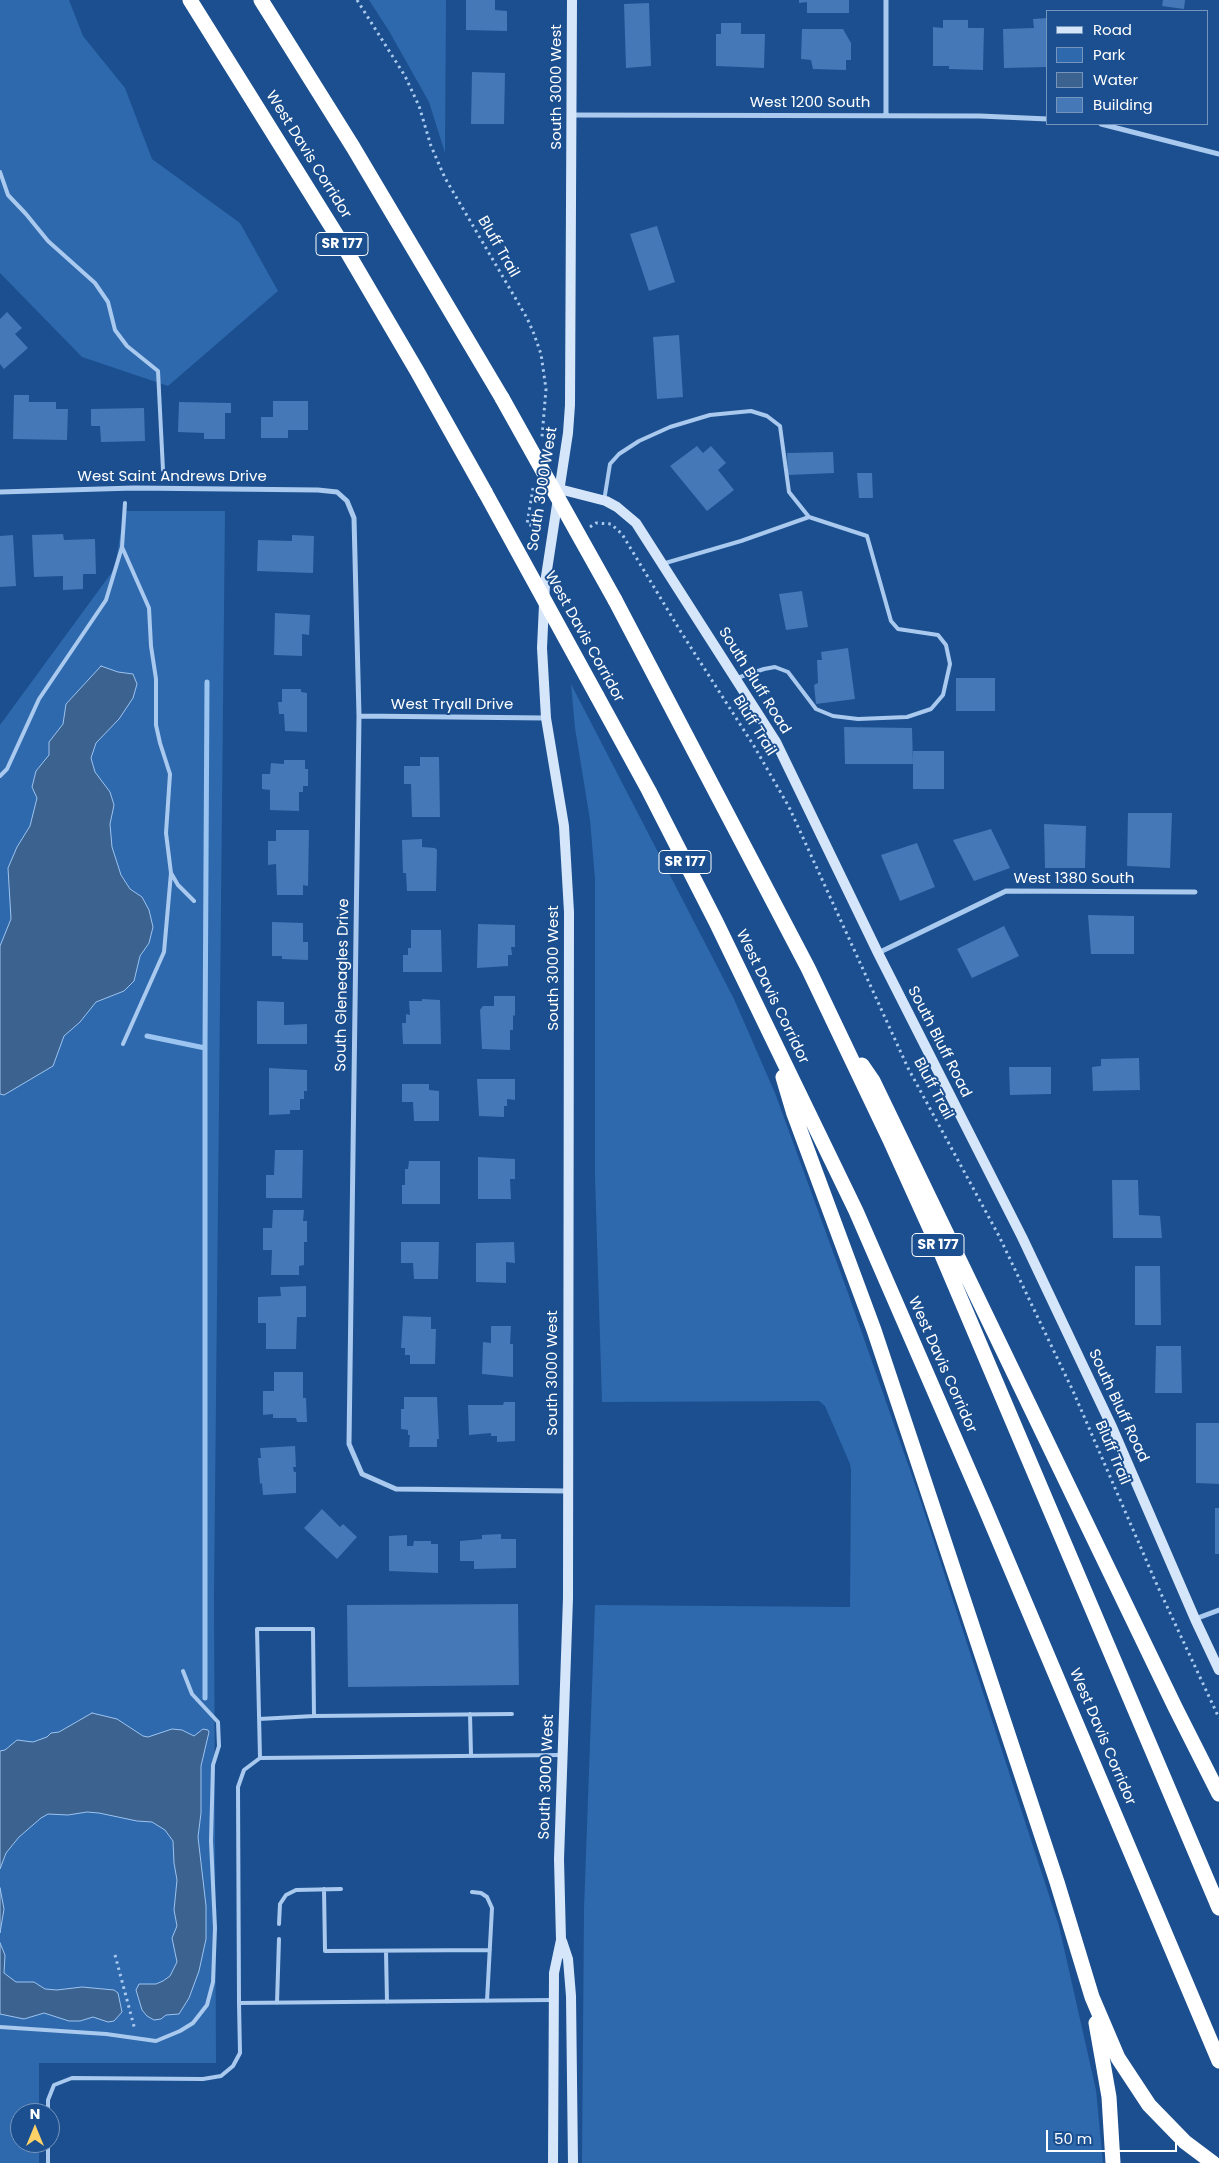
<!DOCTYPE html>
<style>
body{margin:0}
#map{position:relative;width:1219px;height:2163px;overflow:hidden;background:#1b4f8f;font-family:Poppins,sans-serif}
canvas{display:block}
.legend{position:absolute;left:1046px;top:10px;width:162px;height:115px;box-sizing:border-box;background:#1b4f8f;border:1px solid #7695bc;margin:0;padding:6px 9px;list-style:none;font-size:15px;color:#fff}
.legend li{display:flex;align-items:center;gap:10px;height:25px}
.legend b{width:25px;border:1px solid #7695bc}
.north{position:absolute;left:10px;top:2103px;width:50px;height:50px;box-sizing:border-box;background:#1b4f8f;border:1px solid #7695bc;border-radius:50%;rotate:0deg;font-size:14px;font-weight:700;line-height:20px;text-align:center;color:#fff}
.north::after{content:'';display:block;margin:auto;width:18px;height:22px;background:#ffd166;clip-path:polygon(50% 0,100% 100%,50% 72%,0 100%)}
.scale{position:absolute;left:1046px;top:2130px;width:131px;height:22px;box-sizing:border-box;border:2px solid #fff;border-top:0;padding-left:6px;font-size:15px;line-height:18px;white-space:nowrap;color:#fff;-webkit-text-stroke:4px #1b4f8f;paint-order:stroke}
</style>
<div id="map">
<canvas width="1219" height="2163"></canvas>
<ul class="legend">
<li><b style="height:6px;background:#d6e6fa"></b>Road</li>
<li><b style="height:14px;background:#2e69ad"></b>Park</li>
<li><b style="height:14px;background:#3c6290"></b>Water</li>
<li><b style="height:14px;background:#4478b7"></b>Building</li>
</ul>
<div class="north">N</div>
<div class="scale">50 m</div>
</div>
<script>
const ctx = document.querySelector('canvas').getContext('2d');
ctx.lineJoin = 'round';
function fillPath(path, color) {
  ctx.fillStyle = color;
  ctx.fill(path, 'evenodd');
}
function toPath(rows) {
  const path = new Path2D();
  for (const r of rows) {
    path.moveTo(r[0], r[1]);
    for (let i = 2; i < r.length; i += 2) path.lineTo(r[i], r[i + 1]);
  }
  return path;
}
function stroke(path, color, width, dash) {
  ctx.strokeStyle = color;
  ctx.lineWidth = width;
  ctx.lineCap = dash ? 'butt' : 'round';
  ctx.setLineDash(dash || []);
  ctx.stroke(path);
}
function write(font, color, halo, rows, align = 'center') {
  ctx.font = font + ' Poppins,sans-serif';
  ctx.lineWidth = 4;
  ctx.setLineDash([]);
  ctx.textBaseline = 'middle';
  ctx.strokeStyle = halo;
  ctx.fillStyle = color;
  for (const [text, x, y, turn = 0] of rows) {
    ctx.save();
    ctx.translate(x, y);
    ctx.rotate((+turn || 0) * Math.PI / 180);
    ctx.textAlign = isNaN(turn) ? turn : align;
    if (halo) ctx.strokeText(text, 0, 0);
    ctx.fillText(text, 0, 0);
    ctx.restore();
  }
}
const green = toPath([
 [0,0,69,0,83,36,125,88,152,159,240,223,278,291,168,386,82,357,0,273],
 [369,0,446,0,445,153,429,102,389,31],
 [124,511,225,511,214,1596,216,2063,39,2063,39,2113,20,2113,20,2143,39,2143,39,2163,0,2163,0,725,115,568],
 [571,684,734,999,775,1093,848,1293,919,1496,1059,1926,1096,2090,1103,2163,582,2163,584,1909,595,1605,850,1607,851,1470,850,1464,825,1406,819,1401,602,1402,595,1177,595,879,590,820,575,728]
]);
const water = toPath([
 [101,666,118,672,133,674,137,684,133,698,119,719,96,743,91,758,95,772,110,792,114,805,110,824,112,847,121,875,130,889,142,897,149,910,153,927,149,943,140,956,134,981,124,991,96,1002,80,1022,64,1036,53,1066,4,1095,0,1094,0,946,11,919,8,868,17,847,30,826,37,798,32,787,36,771,49,755,49,742,63,724,66,704,101,666],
 [92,1713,117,1719,143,1736,148,1737,172,1729,182,1730,194,1736,203,1729,208,1730,209,1732,201,1766,201,1813,198,1837,206,1906,206,1939,199,1971,189,1998,179,2014,166,2015,161,2019,154,2020,147,2016,142,2010,136,1990,139,1984,156,1984,163,1981,170,1976,177,1962,172,1938,177,1926,174,1910,177,1880,174,1863,173,1841,165,1830,152,1822,137,1821,99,1813,87,1812,68,1815,48,1814,41,1818,19,1837,6,1853,0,1869,0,1751,5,1750,17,1740,33,1742,47,1737,51,1733,59,1732,92,1713],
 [0,1888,4,1909,0,1933,0,1888],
 [0,1943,5,1955,4,1973,16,1982,34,1982,45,1989,57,1990,82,1987,114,1990,118,1993,122,2012,114,2021,108,2022,93,2017,80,2021,69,2021,44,2013,24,2019,0,2014,0,1943]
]);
const stream = toPath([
 [147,1036,205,1048],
 [205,1698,205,1048,207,682]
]);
const building = toPath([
 [466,0,495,0,495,10,507,11,507,31,466,30],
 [799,0,849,0,849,13,807,13,807,2,799,3],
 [1163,0,1185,0,1184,9,1162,6],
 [649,3,651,66,626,68,624,4],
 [1048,18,1048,67,1004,68,1003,29,1034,28,1033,19],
 [943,20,968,20,968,28,984,28,983,70,949,69,949,66,933,66,933,27,943,28],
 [721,23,741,23,741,34,765,34,764,68,716,66,716,34,721,34],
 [802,29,843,29,851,43,851,60,846,60,846,70,813,69,811,60,801,59],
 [472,72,505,73,504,124,471,124],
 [657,226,675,282,649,291,630,234],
 [7,312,22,328,15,334,28,348,4,369,0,364,0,319],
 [679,335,683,397,657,399,653,337],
 [14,395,29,395,29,402,56,402,56,409,68,409,67,440,13,439],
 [273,401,308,401,308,430,288,430,288,438,261,438,261,417,273,417],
 [179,402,231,403,231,413,225,413,225,439,204,439,204,433,178,432],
 [144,408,145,441,101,442,100,426,91,426,91,409],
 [697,446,703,453,711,446,726,463,718,470,734,490,707,511,670,466],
 [833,452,834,473,788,475,787,453],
 [857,473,872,473,873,498,859,498],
 [63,534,64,540,95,539,96,574,83,574,83,589,63,590,63,576,34,577,32,535],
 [13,535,16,586,0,587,0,536],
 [292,535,314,536,313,573,257,571,258,540,292,541],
 [802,591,808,627,786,630,779,594],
 [275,613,310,615,309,635,302,634,302,656,274,655],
 [848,648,855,699,816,704,814,685,818,683,817,660,822,660,821,652],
 [956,678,995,678,995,711,956,711],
 [282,689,301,689,301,692,307,693,307,732,285,731,284,714,279,714,278,702,282,702],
 [844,727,912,728,913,764,845,764],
 [913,751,944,751,944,789,913,789],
 [420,757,439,757,440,817,412,817,411,784,404,784,404,766,420,766],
 [284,760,305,760,305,769,308,769,308,786,303,786,303,792,299,792,299,811,270,810,270,790,262,789,262,774,270,774,271,763,284,764],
 [1128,813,1172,813,1170,868,1127,866],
 [1044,824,1086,826,1085,868,1045,868],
 [991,829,1010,868,974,881,953,840],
 [276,830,309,830,308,886,303,885,303,895,277,895,276,864,268,865,268,841,276,841],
 [422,839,422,847,435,848,437,850,436,891,407,891,406,873,403,873,402,840],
 [917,843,935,887,900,901,881,855],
 [1088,915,1134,916,1134,954,1091,954],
 [272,922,303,923,303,942,308,942,308,960,282,959,282,956,272,956],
 [478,924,515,925,515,947,511,947,512,955,508,955,508,966,477,968],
 [1004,926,1019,956,972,978,957,949],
 [411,930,441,930,442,972,403,972,403,955,408,955,408,948,411,948],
 [494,996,515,996,515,1016,513,1015,513,1030,510,1030,510,1050,482,1049,480,1010,483,1006,494,1006],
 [422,999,440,1000,441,1044,403,1044,402,1023,406,1023,406,1014,410,1015,409,1001,422,1001],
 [257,1001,284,1002,284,1025,307,1024,307,1044,257,1044],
 [1139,1058,1140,1090,1093,1091,1092,1067,1101,1066,1101,1059],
 [1009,1067,1051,1067,1051,1094,1010,1095],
 [269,1068,307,1070,307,1091,304,1091,304,1099,300,1099,300,1110,290,1110,290,1114,269,1115],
 [477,1079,515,1079,515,1100,507,1099,507,1106,504,1106,504,1117,479,1116],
 [402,1084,429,1084,429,1090,439,1091,439,1121,414,1121,413,1102,402,1102],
 [275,1150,303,1150,302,1198,266,1198,266,1175,274,1175],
 [478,1157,515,1159,515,1179,510,1179,511,1199,478,1199],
 [409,1161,440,1161,440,1204,402,1204,402,1185,405,1185,405,1169,408,1169],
 [1112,1180,1138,1180,1139,1215,1160,1216,1162,1238,1113,1238],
 [273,1210,304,1210,303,1221,307,1221,307,1242,304,1242,304,1265,299,1266,299,1275,271,1275,272,1250,263,1250,263,1228,272,1228],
 [401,1242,439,1242,438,1279,414,1279,413,1263,401,1263],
 [514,1242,515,1263,506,1262,506,1283,476,1282,476,1243],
 [1135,1266,1160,1266,1161,1325,1135,1325],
 [306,1286,306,1317,297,1317,296,1349,266,1349,266,1323,258,1323,258,1297,281,1296,280,1287],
 [403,1316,431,1317,431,1329,436,1329,435,1364,410,1364,410,1355,405,1355,405,1348,401,1348],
 [491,1326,511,1326,510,1344,513,1344,513,1377,482,1374,483,1342,491,1343],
 [1156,1346,1181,1346,1182,1393,1155,1393],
 [274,1372,303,1372,303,1398,306,1398,307,1422,297,1422,296,1418,273,1418,273,1414,263,1415,263,1391,274,1391],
 [404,1397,437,1397,439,1439,437,1439,437,1447,409,1447,410,1435,408,1435,408,1430,401,1429,401,1409,404,1409],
 [504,1402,515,1402,515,1441,497,1442,497,1436,491,1436,491,1433,469,1435,468,1405,503,1405],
 [1196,1423,1219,1423,1219,1484,1196,1483],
 [295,1446,296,1467,293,1467,294,1472,296,1472,296,1493,263,1495,262,1483,260,1484,258,1458,261,1458,260,1448],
 [1215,1508,1219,1508,1219,1554,1215,1554],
 [322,1509,340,1527,343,1524,357,1537,337,1559,304,1528],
 [501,1534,501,1539,516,1539,516,1568,474,1569,474,1561,460,1561,460,1541,482,1539,482,1535],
 [407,1535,407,1546,413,1546,414,1541,431,1541,431,1544,438,1544,438,1573,389,1571,389,1536],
 [518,1604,519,1685,348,1687,347,1605]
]);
const path = toPath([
 [357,0,405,76,419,106,431,146,445,178,527,318,534,334,541,354,546,389,542,437],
 [533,488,527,524,541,528],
 [590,527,596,523,611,524,622,534,681,632,754,746,789,807,908,1068,999,1236,1039,1320,1073,1391,1157,1585,1219,1718],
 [115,1955,135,2030]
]);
const lane = toPath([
 [0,172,8,195,26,214,48,241,95,283,108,302,115,330,127,346,158,371,163,470],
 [604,501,610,464,619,454,639,441,670,427,710,415,751,411,767,416,780,426,789,492,809,517,867,536,891,621,898,629,938,635,946,645,950,664,943,695,931,709,907,717,858,719,833,716,816,709,788,672,775,667,764,669,737,678],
 [122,547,149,608,151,646,156,679,156,725,160,743,170,774,166,833,171,873,164,952,123,1044],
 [662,564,741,541,809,517],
 [0,776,7,769,39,699,106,600,122,547,125,503],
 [171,873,178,885,194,901],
 [470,1714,471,1755],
 [512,1714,314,1716,313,1629,257,1629,260,1758,560,1755],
 [259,1719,314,1716],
 [260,1758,244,1770,238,1787,239,2003,552,2000],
 [324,1889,325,1951,490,1950],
 [472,1892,481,1893,487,1897,492,1908,487,2001],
 [279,1924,280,1904,286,1895,296,1890,341,1889],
 [386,1951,387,2002],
 [277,2003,279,1939],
 [0,2027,106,2034,156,2041,180,2031,193,2023,207,2005,213,1982,215,1928,211,1841,213,1765,219,1746,218,1722,192,1694,183,1671],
 [48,2113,48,2100,54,2085,72,2078,203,2079,221,2076,233,2066,240,2053,239,2003],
 [48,2163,48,2143]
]);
const street = toPath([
 [886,0,886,115],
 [572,115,980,116,1048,119],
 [1101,124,1219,154],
 [0,492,134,488,318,490,337,492,347,501,354,518,359,716,349,1444,362,1474,396,1489,568,1491],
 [359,716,545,718],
 [878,953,1006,891,1195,892],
 [1195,1619,1219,1610]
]);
const secondary = toPath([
 [559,489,606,501,617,507,636,523,776,742,878,953,1022,1237,1112,1427,1195,1619,1219,1670],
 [562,1941,568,1959,571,1996,573,2163],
 [553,2163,554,1973,561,1940,559,1859,568,1598,569,912,564,826,546,718,542,648,545,583,568,433,570,405,572,0]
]);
const highway = toPath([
 [190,0,346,250,417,371,485,492],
 [261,0,353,147,502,398],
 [615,600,808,968,890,1140,942,1255,1219,1908],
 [597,696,649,791,716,922,856,1211,986,1510,1219,2061],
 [862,1065,873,1081,1175,1707,1219,1794],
 [783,1077,794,1114,874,1330,913,1447,1057,1882,1092,1997,1118,2058,1149,2105,1185,2142,1213,2163],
 [1096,2023,1109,2097,1113,2163]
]);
const highwayBridge = toPath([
 [502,398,615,600],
 [485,492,597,696]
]);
const shields = [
 [342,244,52],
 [685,862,52],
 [938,1245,52]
];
const shieldNames = [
 ["SR 177",342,244],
 ["SR 177",685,862],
 ["SR 177",938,1245]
];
const streetNames = [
 ["South 3000 West",557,87,-90],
 ["West 1200 South",810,103],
 ["West Davis Corridor",308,155,58],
 ["Bluff Trail",498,247,60],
 ["West Saint Andrews Drive",172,477],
 ["South 3000 West",543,489,-81],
 ["West Davis Corridor",584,637,61],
 ["South Bluff Road",754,681,58],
 ["West Tryall Drive",452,705],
 ["Bluff Trail",754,726,58],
 ["West 1380 South",1074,879],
 ["South 3000 West",554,968,-90],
 ["South Gleneagles Drive",343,985,-89],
 ["West Davis Corridor",772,997,64],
 ["South Bluff Road",939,1042,63],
 ["Bluff Trail",933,1089,62],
 ["West Davis Corridor",942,1365,66],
 ["South 3000 West",553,1373,-90],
 ["South Bluff Road",1118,1406,65],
 ["Bluff Trail",1112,1453,67],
 ["West Davis Corridor",1102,1737,67],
 ["South 3000 West",547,1777,-88]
];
fillPath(green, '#2e69ad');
fillPath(water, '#3c6290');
stroke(water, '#9cc4f0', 1);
stroke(stream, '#9cc4f0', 5);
fillPath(building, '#4478b7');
stroke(path, '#a9c9ee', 3, [2.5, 4]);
stroke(lane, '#a9c9ee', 4);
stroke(street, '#a9c9ee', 5);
stroke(secondary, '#d6e6fa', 10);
stroke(highway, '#fff', 15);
stroke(highwayBridge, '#fff', 15);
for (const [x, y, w] of shields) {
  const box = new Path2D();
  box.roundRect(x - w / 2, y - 11.5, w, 23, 4);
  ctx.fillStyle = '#1b4f8f';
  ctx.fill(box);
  stroke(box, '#fff', 1);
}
write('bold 14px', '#fff', null, shieldNames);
write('15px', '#fff', '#1b4f8f', streetNames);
</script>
